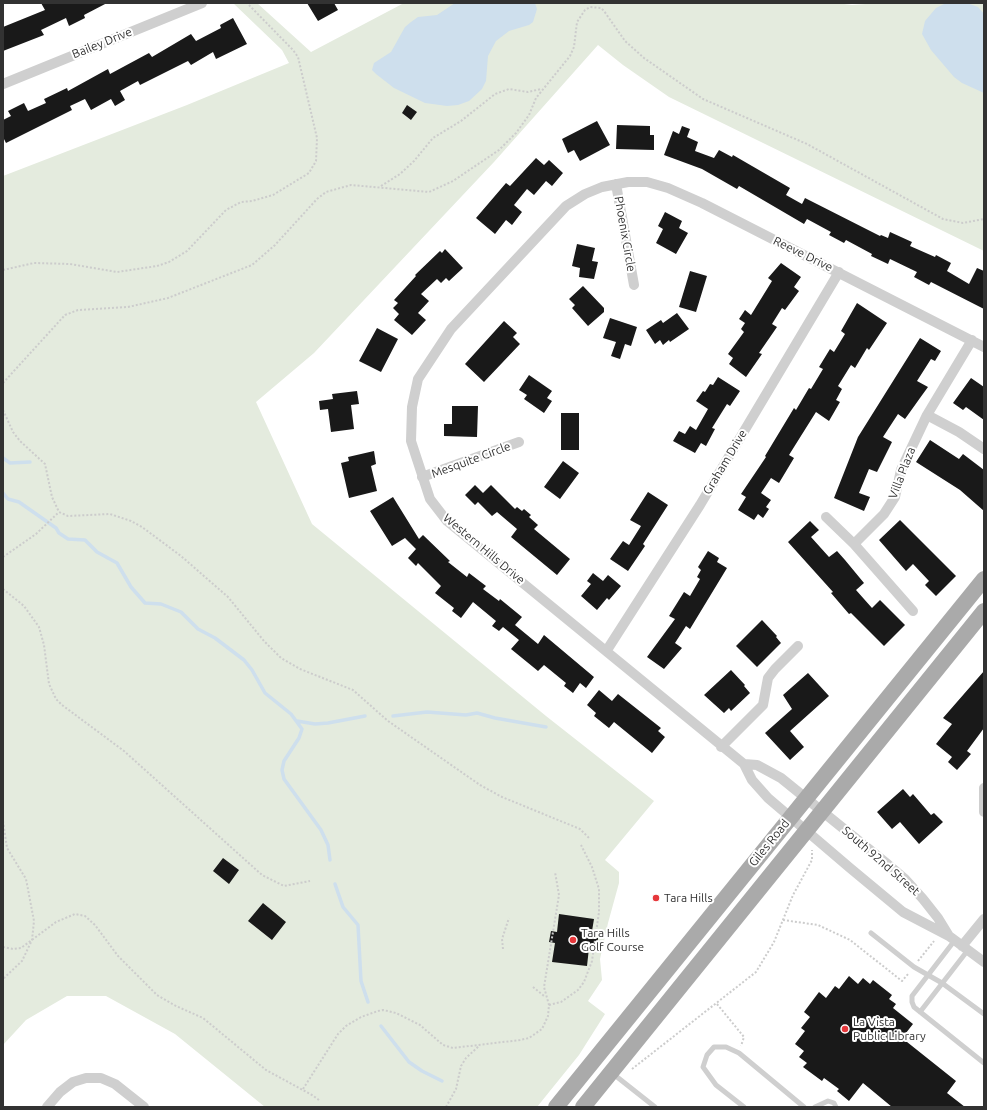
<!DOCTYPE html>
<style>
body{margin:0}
#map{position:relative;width:987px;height:1110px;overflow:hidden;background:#fff;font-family:Ubuntu,sans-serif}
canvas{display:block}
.frame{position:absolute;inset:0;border:4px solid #323232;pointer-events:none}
</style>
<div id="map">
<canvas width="987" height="1110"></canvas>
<div class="frame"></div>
</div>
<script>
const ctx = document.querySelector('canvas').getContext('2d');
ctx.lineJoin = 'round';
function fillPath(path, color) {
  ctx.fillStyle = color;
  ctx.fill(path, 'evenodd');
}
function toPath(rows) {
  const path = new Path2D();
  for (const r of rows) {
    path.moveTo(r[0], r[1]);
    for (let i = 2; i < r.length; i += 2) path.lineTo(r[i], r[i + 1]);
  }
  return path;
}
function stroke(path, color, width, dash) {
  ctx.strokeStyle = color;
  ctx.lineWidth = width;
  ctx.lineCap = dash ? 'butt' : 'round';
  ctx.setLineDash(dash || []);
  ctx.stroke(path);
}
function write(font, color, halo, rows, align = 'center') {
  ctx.font = font + ' Ubuntu,sans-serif';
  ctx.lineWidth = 4;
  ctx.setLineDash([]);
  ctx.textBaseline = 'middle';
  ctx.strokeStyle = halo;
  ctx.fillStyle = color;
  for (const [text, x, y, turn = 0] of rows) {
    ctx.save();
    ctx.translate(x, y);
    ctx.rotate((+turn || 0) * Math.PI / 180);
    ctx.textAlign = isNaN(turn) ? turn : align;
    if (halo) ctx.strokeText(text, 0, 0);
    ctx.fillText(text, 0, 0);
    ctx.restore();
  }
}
const green = toPath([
 [233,3,257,3,311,52,404,3,836,3,852,5,879,3,984,3,984,251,669,97,623,65,598,45,494,162,314,353,256,402,312,524,546,716,654,801,605,860,619,872,619,883,608,923,600,959,602,980,588,1001,605,1014,579,1055,537,1107,265,1107,175,1034,106,996,67,996,26,1020,3,1045,3,176,187,105,289,63,282,50]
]);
const water = toPath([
 [455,3,535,3,537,9,533,22,529,25,509,31,496,41,488,56,486,81,482,89,469,101,458,105,447,106,425,103,394,88,376,74,372,70,374,63,391,52,405,27,411,22,418,17,437,15],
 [967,3,978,7,984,14,984,93,962,83,954,77,931,50,922,34,925,21,936,8,946,3]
]);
const stream = toPath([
 [3,458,10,463,30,462],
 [3,493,8,499,19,502,56,528,59,533,68,539,85,540,97,552,117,563,131,587,145,603,161,604,181,612,198,629,215,638,244,660,252,670,265,693,291,714,302,729,299,738,284,761,282,770,284,779,321,830,328,845,330,860],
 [393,716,427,712,466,715,477,713,495,718,546,727],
 [297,721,315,724,328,723,365,716],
 [335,884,343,907,358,925,361,981,368,1002],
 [381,1026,409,1062,422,1071,442,1081]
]);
const building = toPath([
 [41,3,107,3,84,15,85,18,69,26,66,18,41,30,44,35,3,51,3,27,45,10],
 [307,3,334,3,338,10,318,21],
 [233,18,247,44,216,59,213,52,191,65,188,61,140,85,138,81,120,91,125,100,115,106,111,99,91,110,85,99,70,106,72,110,6,143,3,137,3,120,11,116,8,111,24,103,28,111,46,103,44,99,67,88,68,91,108,69,110,74,149,53,152,57,191,34,196,41,221,28,220,25],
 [407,105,417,112,411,120,402,113],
 [597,121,610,145,580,161,574,150,568,153,562,139],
 [617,125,650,126,650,135,654,135,654,150,616,149],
 [682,126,690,129,687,137,698,142,695,151,714,158,719,150,732,157,733,155,790,188,786,195,802,204,805,198,880,236,881,235,888,238,890,232,912,242,910,246,935,257,936,255,951,263,947,271,969,284,977,268,984,271,984,309,931,282,929,285,914,277,917,272,890,259,888,264,871,256,872,254,846,240,844,243,829,235,831,232,807,219,804,224,739,186,737,189,702,169,664,155,673,131,679,134],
 [536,158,544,165,549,160,563,173,552,186,546,181,534,195,527,189,514,205,522,212,512,225,506,220,495,234,476,218,506,183,510,186],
 [665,212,682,221,679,228,688,233,676,254,656,243,663,229,658,226],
 [577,244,595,248,592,261,598,262,594,279,579,277,580,268,572,266],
 [445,249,463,268,449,281,446,278,441,283,437,279,421,294,429,301,418,313,426,320,412,335,394,320,399,314,393,308,398,303,394,300,416,276,415,275,440,251,442,253],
 [781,263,801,277,794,287,799,291,785,310,782,308,772,324,777,327,759,353,762,354,746,377,729,364,733,358,728,354,744,332,741,329,745,323,739,319,745,310,751,315,772,281,768,278],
 [690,271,707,276,696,312,679,307],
 [583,286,604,308,604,312,588,326,572,308,575,305,569,299],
 [857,303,887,323,869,350,867,348,855,368,851,365,838,386,842,389,836,400,840,402,829,421,816,412,789,455,794,458,779,483,771,478,761,493,771,500,766,507,769,509,763,518,758,514,754,520,738,510,746,497,741,494,766,457,765,456,794,408,796,410,809,388,811,389,823,369,819,367,830,349,834,352,845,334,841,331],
 [677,313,689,329,670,342,669,340,663,345,660,340,655,344,646,330,661,320,663,323],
 [610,318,637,327,631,346,625,344,620,359,611,356,616,342,603,338],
 [504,321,517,333,513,337,520,344,484,382,465,364],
 [377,328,398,339,381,372,359,361],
 [920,338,941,351,935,361,931,359,917,381,928,387,920,398,905,419,898,414,883,437,892,442,877,472,869,469,859,493,870,497,864,511,834,498,858,437],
 [529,375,552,391,547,398,552,401,544,413,524,399,527,395,519,390],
 [718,377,740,391,730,406,727,404,712,428,715,429,706,446,701,443,695,453,673,441,679,431,685,434,690,426,696,430,708,409,696,401,703,391,705,392,710,384,713,385],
 [971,378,984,387,984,420,966,407,963,410,953,403],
 [357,391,359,404,351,405,354,429,331,432,328,409,320,410,319,401,333,399,332,394],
 [452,406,478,406,477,437,444,436,444,424,452,424],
 [561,413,579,413,579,450,561,450],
 [930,440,959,459,963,454,984,470,984,511,960,490,916,462],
 [374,451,376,464,371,466,377,491,349,498,341,463,349,461,348,457],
 [563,461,579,473,560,499,544,487],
 [475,485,483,493,491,485,515,509,517,507,522,511,524,509,531,515,529,517,538,525,534,529,570,559,557,575,511,537,517,529,497,512,492,516,478,502,475,505,465,495],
 [648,492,668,505,643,544,645,546,628,571,610,559,623,541,629,545,641,526,630,520],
 [393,497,419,539,423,535,450,561,448,562,467,577,469,573,486,586,483,589,499,601,500,599,522,617,515,625,538,644,544,635,594,677,586,688,580,683,573,693,564,686,566,683,544,665,538,671,511,649,519,640,503,627,499,631,492,626,496,621,473,602,461,618,452,611,454,608,435,593,441,586,418,563,416,566,408,558,416,549,405,538,392,546,370,511],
 [900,520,956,576,936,596,925,585,929,581,913,564,906,571,879,540],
 [810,521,819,530,811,537,829,557,837,551,845,560,864,583,856,590,872,608,880,600,905,625,884,646,851,613,849,614,831,593,833,592,788,542],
 [708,551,719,558,717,562,727,568,690,629,686,626,675,643,682,648,664,669,647,657,675,619,669,616,684,592,690,596,700,579,697,577,701,570,698,567],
 [593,573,603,581,608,575,621,586,609,600,607,598,597,610,581,596,591,584,587,581],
 [762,620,777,636,776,637,781,643,757,667,736,646],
 [731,670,745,685,744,686,750,693,731,711,729,708,724,713,704,695],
 [984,671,984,728,967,751,971,754,957,770,948,762,952,757,936,744,952,724,943,718],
 [808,673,829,696,790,731,804,747,790,760,765,733,792,709,783,695],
 [599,690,612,701,618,694,661,728,658,731,665,737,652,753,614,722,609,728,594,716,596,713,587,705],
 [903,789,910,797,913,794,931,815,934,813,943,822,919,844,900,822,892,829,877,812],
 [223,858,239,870,229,884,213,871],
 [263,903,286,922,272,940,248,921],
 [559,914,594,919,591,937,598,938,597,950,589,948,587,966,552,962,555,943,549,942,551,931,557,932],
 [849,976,858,984,863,978,870,984,873,980,892,995,889,999,896,1004,893,1008,913,1024,902,1038,956,1081,947,1093,965,1107,892,1107,863,1083,849,1101,837,1091,839,1089,824,1078,822,1081,803,1067,807,1063,799,1057,804,1051,795,1044,805,1031,801,1028,810,1017,804,1012,819,992,826,998,835,986,839,989]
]);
const path = toPath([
 [381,186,400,174,414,161,433,138,461,121,495,94,509,89,528,92,541,89],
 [3,270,34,263,70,264,117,272,157,266,169,262,187,251,226,210,241,202,252,201,273,195,309,173,316,161,317,138,298,57,293,50,247,3],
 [3,383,65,315,78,310,128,307,168,298,252,265,275,245,317,199,326,192,351,185,429,192,453,181,499,150,516,133,529,115,536,98,570,56,574,47,577,22,585,10,590,7,601,8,604,11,625,41,644,58,703,99,807,144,943,219,963,223,984,219],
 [3,410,13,432,20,441,45,464,52,497,59,512,68,516,110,514,131,521,142,527,181,556,228,597,264,641,281,658,300,669,353,690,388,721,480,785,502,797,580,829,589,838],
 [3,557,36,534,59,512],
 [3,589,24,606,39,627,44,645,49,684,56,699,62,705,124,751,262,875,284,886,310,881],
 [3,821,7,848,26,879,34,921,32,940,22,961,3,979],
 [783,920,818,925,850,940,902,981,909,973],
 [3,947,13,949,21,948,56,922,75,914,85,916,95,925,118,956,157,995,176,1006,203,1018,266,1070,312,1095,319,1100],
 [503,949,502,939,509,918],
 [918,961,934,941],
 [533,987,544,996],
 [717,1004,744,1037,741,1046],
 [549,1005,561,1002,578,990,584,982,592,961,599,912,599,889,592,867,581,845],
 [632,1069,756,972,774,942,793,895,812,860,812,850],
 [303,1089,338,1034,346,1026,361,1017,378,1011,383,1010,396,1013,420,1025,443,1045,453,1048,520,1040,529,1038,542,1029,548,1016,549,1005,544,987,559,895,555,872],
 [446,1107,456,1089,461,1066,466,1058,480,1045]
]);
const lane = toPath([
 [871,933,914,967,942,983,984,1014],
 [955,940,912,996,912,1002,914,1007,984,1063],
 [920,1012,968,950],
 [612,1073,655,1107],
 [744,1107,716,1085,703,1067,707,1055,714,1047,726,1047,739,1053,804,1107],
 [815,1107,828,1101,834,1103,836,1107]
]);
const street = toPath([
 [3,84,202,3],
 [616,184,634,285],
 [984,347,702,203,668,188,647,182,628,182,602,187,585,194,566,206,451,329,418,379,412,407,411,441,430,499,447,521,744,764,752,780,768,798,850,868,903,912,949,936,984,962],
 [927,415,959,432,984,449],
 [422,477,519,442],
 [826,517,854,544,913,611],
 [854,544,884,514,895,497,901,470,927,415,972,340],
 [607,650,700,505,839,272],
 [721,747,763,705,768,678,775,669,798,646],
 [744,764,757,765,781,778,886,863,905,879,923,899,938,918,949,936],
 [984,788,984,812],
 [962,946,984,919],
 [47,1107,60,1092,73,1082,86,1078,101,1078,115,1084,144,1107]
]);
const primary = toPath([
 [556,1107,984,579],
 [583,1107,984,611]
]);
const markers = [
 [656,898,4,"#e6373b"],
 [573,940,4,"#e6373b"],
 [845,1029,4,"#e6373b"]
];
const streetNames = [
 ["Bailey Drive",102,43,-22],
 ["Phoenix Circle",625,234,80],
 ["Reeve Drive",803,254,26],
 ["Mesquite Circle",471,460,-20],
 ["Graham Drive",725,462,-59],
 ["Villa Plaza",902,473,-69],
 ["Western Hills Drive",484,549,40],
 ["Giles Road",769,843,-51],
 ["South 92nd Street",881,861,41]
];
const poiNames = [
 ["Tara Hills",664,898],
 ["Tara Hills",581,933],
 ["Golf Course",581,947],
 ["La Vista",853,1022],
 ["Public Library",853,1036]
];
fillPath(green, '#e4ebde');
fillPath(water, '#cedfed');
stroke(stream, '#cedfed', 3.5);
fillPath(building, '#191919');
stroke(path, '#ccc', 2, [2, 2]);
stroke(lane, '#cfcfcf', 5);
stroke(street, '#cfcfcf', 10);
stroke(primary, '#aaa', 16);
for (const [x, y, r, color] of markers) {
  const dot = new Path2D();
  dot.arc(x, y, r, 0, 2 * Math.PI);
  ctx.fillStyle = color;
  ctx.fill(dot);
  stroke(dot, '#fff', 1.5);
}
write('12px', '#323232', '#fff', streetNames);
write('12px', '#323232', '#fff', poiNames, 'left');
</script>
